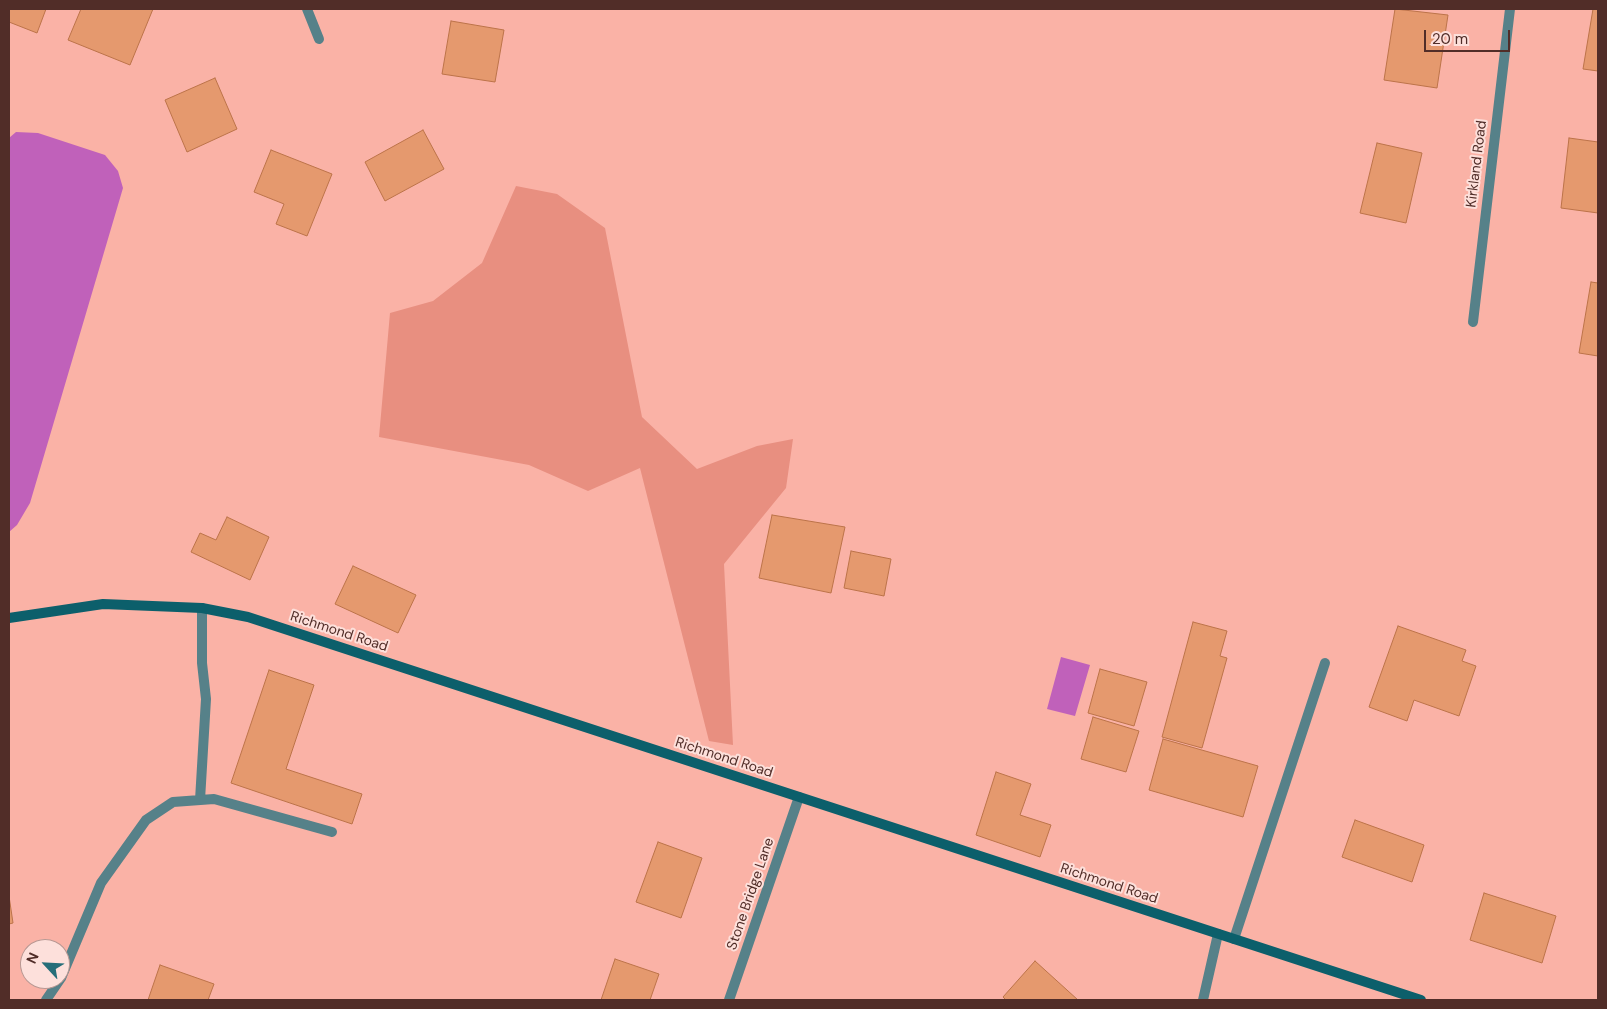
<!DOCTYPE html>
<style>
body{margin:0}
#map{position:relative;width:1607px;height:1009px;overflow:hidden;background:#fab2a6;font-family:"DM Sans",sans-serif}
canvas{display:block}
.frame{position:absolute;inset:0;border:10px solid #512d28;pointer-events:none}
.north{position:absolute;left:20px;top:939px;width:50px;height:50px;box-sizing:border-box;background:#fde0db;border:1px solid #b89893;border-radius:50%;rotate:295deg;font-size:14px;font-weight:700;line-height:20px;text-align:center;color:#512d28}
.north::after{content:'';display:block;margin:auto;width:18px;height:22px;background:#266e79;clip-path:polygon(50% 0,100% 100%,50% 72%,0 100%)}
.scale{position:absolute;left:1424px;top:30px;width:86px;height:22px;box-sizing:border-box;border:2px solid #512d28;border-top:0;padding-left:6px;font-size:15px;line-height:18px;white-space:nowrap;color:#512d28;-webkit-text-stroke:4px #fde0db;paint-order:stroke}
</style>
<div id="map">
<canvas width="1607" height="1009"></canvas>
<div class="frame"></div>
<div class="north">N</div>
<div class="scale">20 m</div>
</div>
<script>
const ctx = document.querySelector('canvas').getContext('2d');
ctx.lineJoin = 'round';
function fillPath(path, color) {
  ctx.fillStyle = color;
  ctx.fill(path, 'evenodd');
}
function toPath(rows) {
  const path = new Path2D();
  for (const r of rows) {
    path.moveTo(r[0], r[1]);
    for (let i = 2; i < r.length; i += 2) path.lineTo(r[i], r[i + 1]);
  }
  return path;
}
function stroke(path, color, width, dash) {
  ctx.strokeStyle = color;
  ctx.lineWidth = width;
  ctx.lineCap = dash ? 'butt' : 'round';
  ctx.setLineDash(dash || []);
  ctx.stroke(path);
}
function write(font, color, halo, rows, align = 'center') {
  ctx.font = font + ' "DM Sans",sans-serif';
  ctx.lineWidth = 4;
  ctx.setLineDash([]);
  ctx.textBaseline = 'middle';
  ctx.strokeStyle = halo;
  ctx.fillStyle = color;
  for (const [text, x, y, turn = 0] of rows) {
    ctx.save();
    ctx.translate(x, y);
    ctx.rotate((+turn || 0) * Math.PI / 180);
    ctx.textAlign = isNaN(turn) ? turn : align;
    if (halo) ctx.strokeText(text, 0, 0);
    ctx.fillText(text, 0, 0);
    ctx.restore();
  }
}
const green = toPath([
 [516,186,557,194,605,228,642,417,697,469,757,446,793,439,786,488,724,564,733,745,709,741,640,468,588,491,529,465,379,437,390,313,433,301,482,263]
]);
const water = toPath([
 [16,132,38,133,105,155,118,171,123,188,30,503,17,525,9,532,9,138],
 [1061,657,1090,665,1075,716,1047,709]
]);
const building = toPath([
 [9,9,46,9,37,33,9,22,9,9],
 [81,9,153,9,130,65,68,40,81,9],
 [1395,9,1448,15,1437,88,1384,80,1395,9],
 [1593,9,1598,9,1598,71,1583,69,1593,9],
 [451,21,504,30,495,82,442,74,451,21],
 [215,78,237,129,187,152,165,100,215,78],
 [423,130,444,169,385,201,365,162,423,130],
 [1569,138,1598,142,1598,213,1561,208,1569,138],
 [1377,143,1422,153,1406,223,1360,213,1377,143],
 [271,150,332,174,307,236,276,224,284,204,254,192,271,150],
 [1591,282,1598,283,1598,356,1579,353,1591,282],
 [772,515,845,527,831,593,759,578,772,515],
 [227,517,269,537,250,580,191,552,200,533,216,540,227,517],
 [851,551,891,559,884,596,844,588,851,551],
 [353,566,416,595,398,633,335,604,353,566],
 [1193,622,1227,631,1220,656,1227,658,1202,748,1162,737,1193,622],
 [1398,626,1466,650,1462,661,1476,666,1459,716,1414,700,1407,721,1369,707,1398,626],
 [1100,669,1147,682,1134,726,1088,713,1100,669],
 [269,670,314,685,286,769,362,794,352,824,231,783,269,670],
 [1093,717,1139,731,1126,772,1081,759,1093,717],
 [1163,739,1258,766,1243,817,1149,790,1163,739],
 [996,772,1031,784,1020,815,1051,825,1040,857,976,835,996,772],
 [1355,820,1424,845,1412,882,1342,857,1355,820],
 [658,842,702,858,681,918,636,902,658,842],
 [1484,893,1556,916,1542,963,1470,940,1484,893],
 [9,896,13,923,9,924,9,896],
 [615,959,659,974,650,1000,601,1000,615,959],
 [1035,961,1078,1000,1006,1000,1003,997,1035,961],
 [160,965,214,984,208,1000,148,1000,160,965]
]);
const lane = toPath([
 [200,800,206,699,202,663,202,608],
 [1234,939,1325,663],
 [46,1000,61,978,101,883,146,820,173,802,214,799,332,832]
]);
const street = toPath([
 [307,9,319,39],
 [1473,322,1510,9],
 [729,1000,799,797],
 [1203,1000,1218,934]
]);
const secondary = toPath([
 [9,618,103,604,202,608,248,617,1421,1000]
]);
const streetNames = [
 ["Kirkland Road",1477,164,-83],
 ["Richmond Road",339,632,18],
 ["Richmond Road",724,758,18],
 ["Richmond Road",1109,884,18],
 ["Stone Bridge Lane",751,894,-71]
];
fillPath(green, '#e88f80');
fillPath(water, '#c061ba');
fillPath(building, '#e5996e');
stroke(building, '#bc7349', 1);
stroke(lane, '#568189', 10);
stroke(street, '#568189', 10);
stroke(secondary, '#0c5f6b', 10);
write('14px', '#512d28', '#fde0db', streetNames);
</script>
